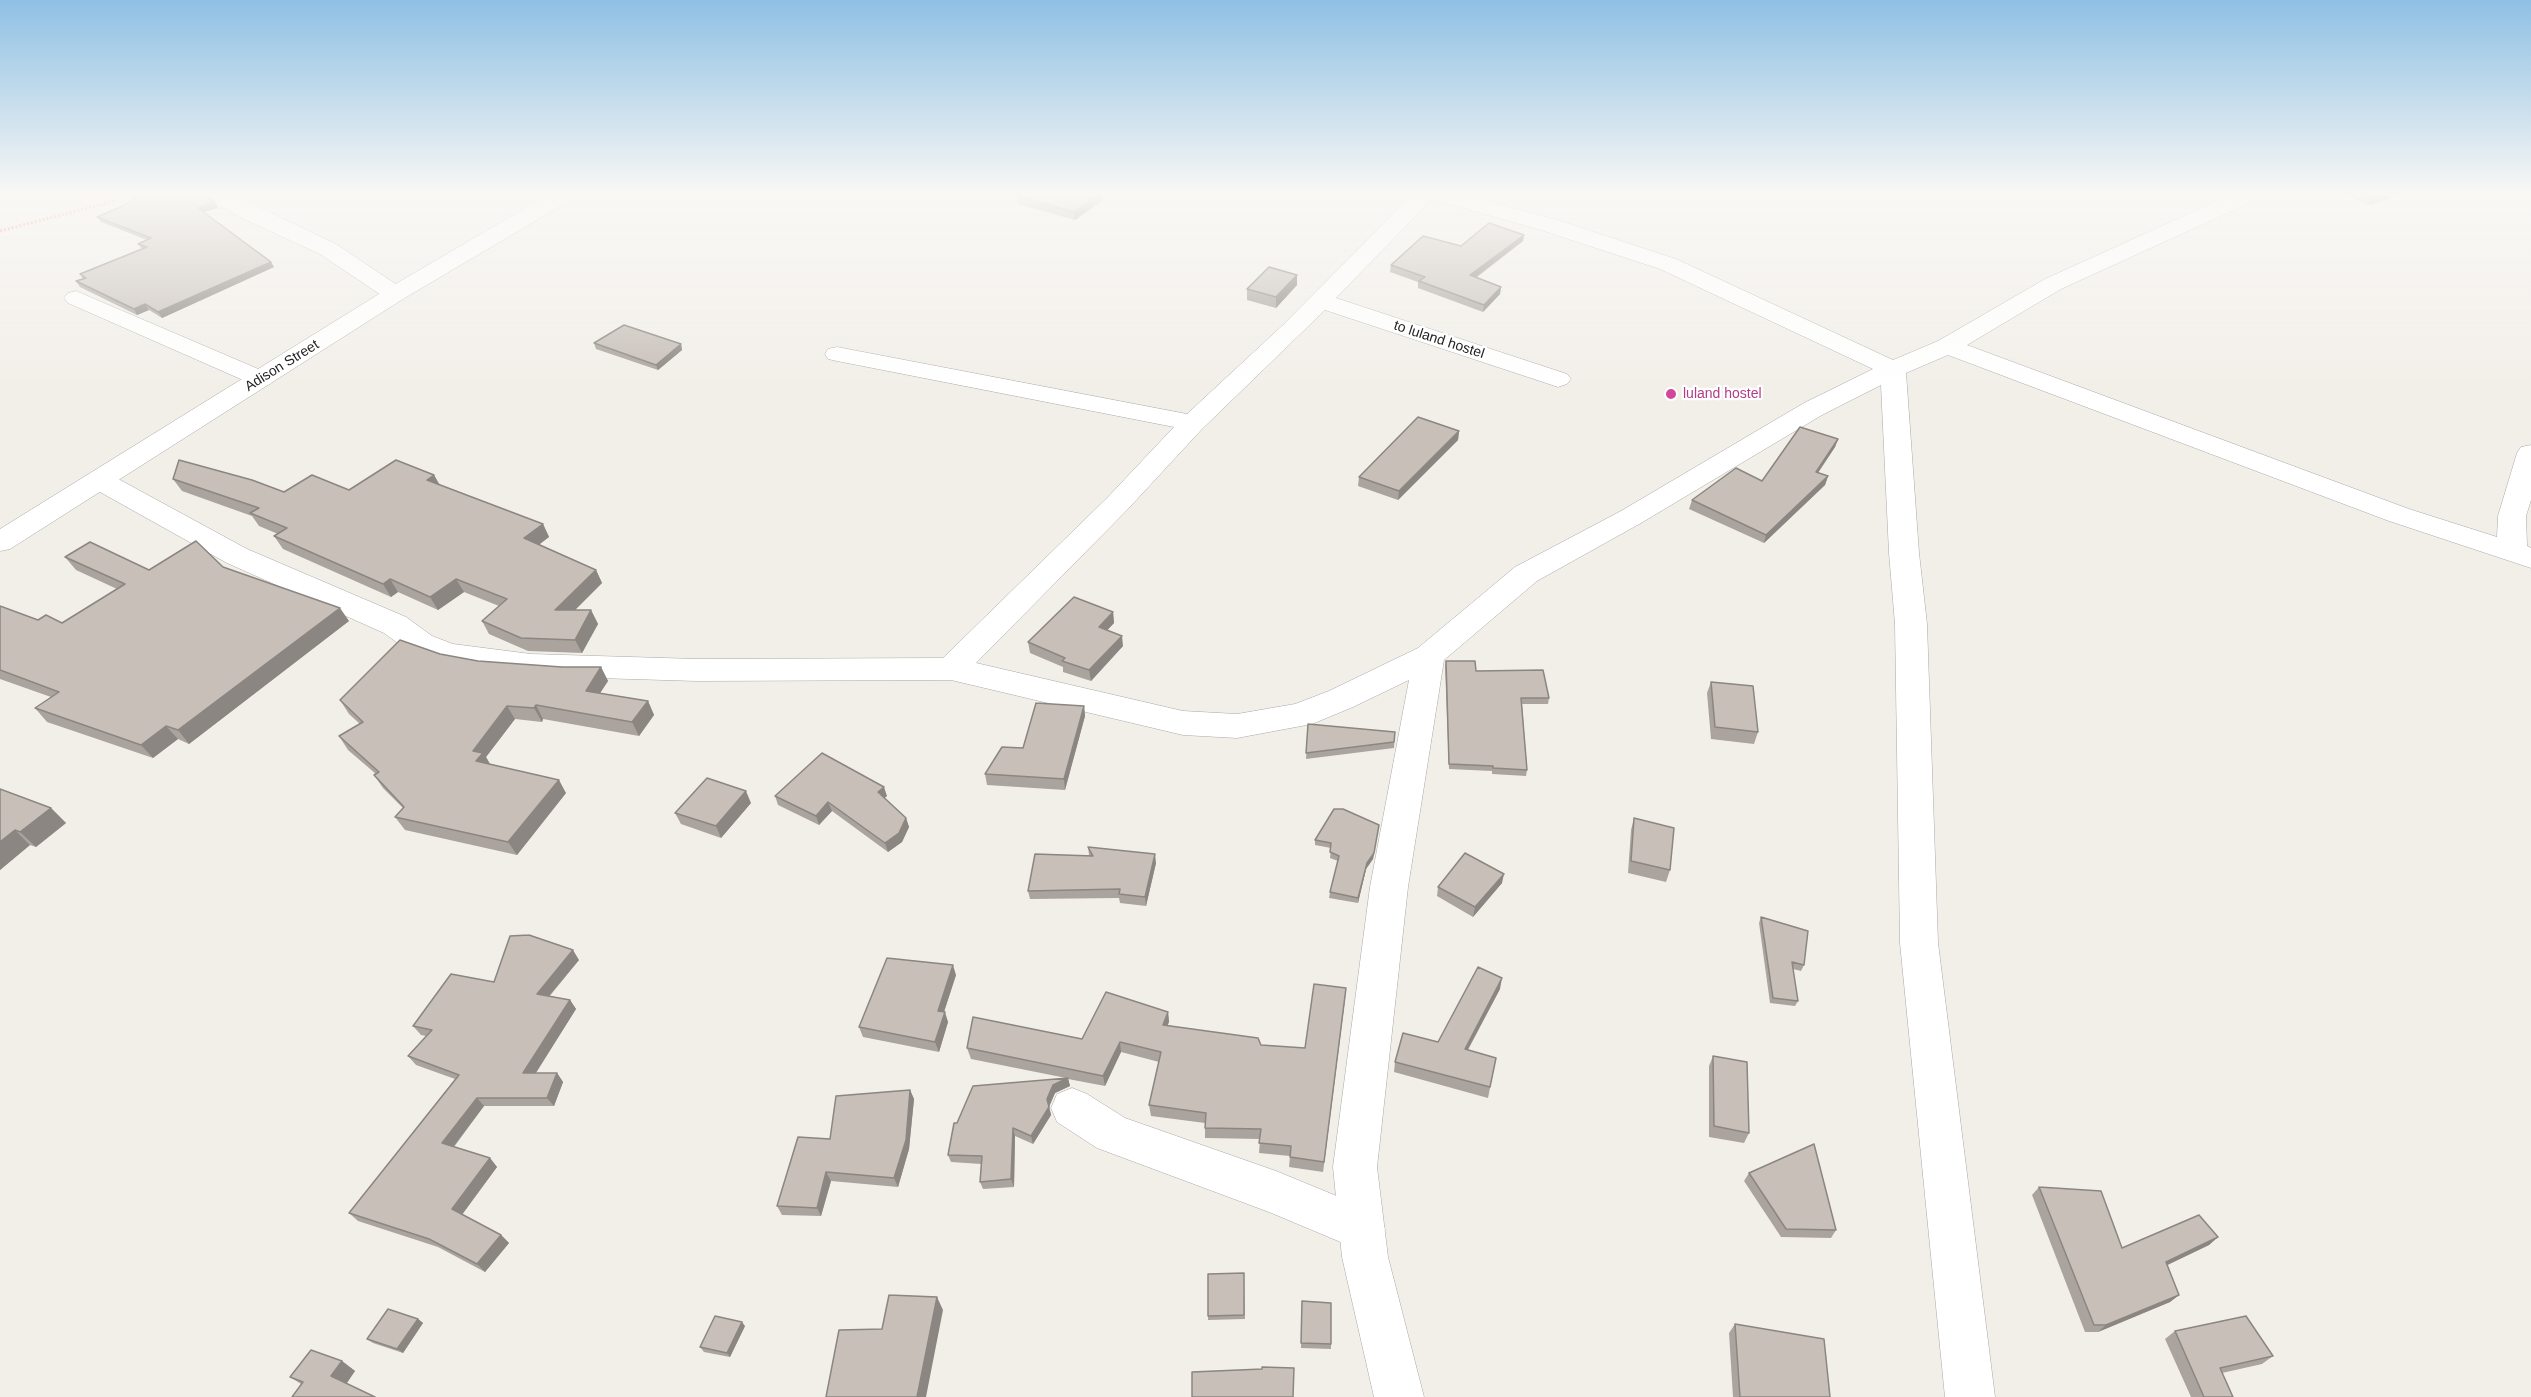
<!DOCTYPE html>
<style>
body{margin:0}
canvas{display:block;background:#f2efe9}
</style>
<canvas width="2531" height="1397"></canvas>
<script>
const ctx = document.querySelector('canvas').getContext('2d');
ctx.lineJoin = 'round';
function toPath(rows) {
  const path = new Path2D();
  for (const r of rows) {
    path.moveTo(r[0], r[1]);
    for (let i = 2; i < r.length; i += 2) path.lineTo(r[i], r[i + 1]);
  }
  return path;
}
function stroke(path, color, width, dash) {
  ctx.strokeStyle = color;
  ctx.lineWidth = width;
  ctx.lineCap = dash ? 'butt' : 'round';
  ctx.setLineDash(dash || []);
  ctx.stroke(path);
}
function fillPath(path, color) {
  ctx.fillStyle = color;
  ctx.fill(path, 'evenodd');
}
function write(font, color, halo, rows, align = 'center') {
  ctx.font = font + ' Arial,sans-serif';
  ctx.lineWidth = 4.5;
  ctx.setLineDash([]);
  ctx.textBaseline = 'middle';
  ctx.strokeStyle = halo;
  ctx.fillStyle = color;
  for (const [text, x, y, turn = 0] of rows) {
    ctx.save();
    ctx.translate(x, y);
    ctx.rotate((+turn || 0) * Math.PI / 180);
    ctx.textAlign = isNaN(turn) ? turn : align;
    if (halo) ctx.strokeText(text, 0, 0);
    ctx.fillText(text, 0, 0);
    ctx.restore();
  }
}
const path = toPath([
 [0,231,144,193]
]);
const minor = toPath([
 [202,193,229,193,336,244,403,289,407,294,403,299,395,301,387,299,320,254,246,220,205,198,202,193],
 [1414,193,1457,193,1557,220,1676,259,1893,360,1938,341,2045,279,2235,193,2262,193,2260,198,2061,289,1967,345,2409,509,2497,537,2498,516,2517,453,2521,447,2531,445,2531,500,2526,516,2527,546,2531,548,2531,568,2389,521,1948,355,1906,373,1919,553,1927,624,1938,943,1995,1397,1945,1397,1900,943,1895,624,1889,553,1881,385,1822,415,1641,523,1537,581,1444,660,1408,887,1377,1167,1388,1257,1424,1397,1374,1397,1342,1257,1333,1167,1370,887,1409,680,1353,707,1312,724,1237,738,1183,735,951,680,697,681,531,676,486,672,448,665,410,652,384,633,227,563,91,487,87,481,91,475,101,472,111,475,247,549,406,617,432,636,453,644,531,654,697,659,943,658,1107,498,1174,427,837,361,828,359,825,354,828,349,837,347,1187,414,1283,325,1414,193],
 [1432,199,1541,230,1660,269,1873,369,1804,403,1621,511,1515,567,1418,648,1329,691,1295,704,1237,714,1183,711,976,663,1127,510,1202,429,1325,310,1549,384,1558,387,1567,384,1571,379,1567,374,1336,298,1432,199],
 [76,291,270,374,274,379,270,384,261,387,252,384,68,303,64,298,68,293,76,291]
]);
const tertiary = toPath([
 [551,193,577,193,574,198,403,299,10,549,0,551,0,529,387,289,551,193],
 [1072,1088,1087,1094,1125,1118,1276,1171,1378,1213,1385,1229,1378,1245,1362,1251,1269,1212,1097,1148,1057,1122,1051,1108,1057,1094,1072,1088]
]);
const wall = toPath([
 [1021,193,1103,193,1103,200,1075,220,1018,204,1017,196],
 [2341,193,2405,193,2369,205],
 [215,202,218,208,204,212,274,267,162,318,149,310,137,315,80,287,76,281,83,279,80,274,142,249,138,244,147,240,101,222,97,217],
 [1524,235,1523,241,1476,278,1501,287,1500,294,1483,312,1418,288,1418,282,1390,272,1391,265,1461,246],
 [1297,285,1276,308,1247,300,1247,289],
 [594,343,681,344,682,350,658,370,596,349],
 [1459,431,1458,440,1398,500,1358,486,1359,477],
 [1838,439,1835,447,1818,473,1828,476,1825,485,1764,543,1689,509,1692,500,1762,481],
 [434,475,440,485,543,524,549,537,539,544,596,570,602,583,575,610,591,610,598,624,582,653,528,651,489,634,482,621,499,606,464,592,438,610,398,592,391,597,283,549,274,536,278,534,259,526,252,516,182,491,173,479,284,492,349,490],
 [65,557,149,570,223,567,349,621,189,744,178,739,153,758,47,722,35,708,51,697,0,679,0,606,38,620,62,623,117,589,76,570],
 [1113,612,1114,623,1107,630,1123,646,1091,681,1063,672,1063,667,1030,653,1028,642],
 [440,654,478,661,562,667,601,667,608,681,600,693,648,701,654,715,639,736,543,719,542,722,515,719,486,757,490,764,566,793,517,855,405,830,395,817,403,808,383,788,374,775,376,774,348,750,339,736,360,724,349,714,340,700],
 [1446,661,1549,698,1548,704,1522,704,1527,770,1526,776,1492,774,1492,771,1449,769,1445,666],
 [1711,682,1758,732,1754,744,1711,739,1707,693],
 [1084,706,1085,716,1065,790,987,785,985,774],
 [1308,724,1395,732,1394,748,1306,759],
 [0,789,51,808,66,823,36,847,30,845,0,870],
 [775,796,887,796,884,798,906,818,909,827,902,842,888,852,832,811,819,825,778,805],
 [751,803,721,838,681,824,675,813],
 [1634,818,1670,870,1666,882,1628,873,1631,830],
 [1379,825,1373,859,1366,869,1358,903,1329,898,1330,892,1338,861,1330,858,1331,848,1315,845,1315,840],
 [1088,847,1156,863,1146,906,1120,903,1119,898,1030,899,1028,891,1089,855],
 [1502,883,1473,917,1437,896,1438,887],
 [1761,917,1804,965,1801,971,1793,969,1798,1001,1795,1006,1770,1003,1759,923],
 [579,960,549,997,570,1000,576,1009,536,1073,557,1073,563,1082,554,1106,484,1106,454,1147,490,1158,497,1167,462,1215,501,1235,509,1243,485,1272,438,1247,358,1221,349,1213,455,1079,416,1065,408,1056,426,1036,421,1035,413,1026,494,982],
 [956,975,944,1012,948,1022,939,1052,863,1037,859,1027],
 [1500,989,1468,1050,1496,1058,1488,1098,1394,1072,1395,1062,1438,1042],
 [1345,999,1323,1172,1289,1167,1290,1156,1259,1153,1260,1139,1205,1138,1205,1123,1151,1116,1149,1105,1159,1062,1121,1052,1105,1086,1068,1079,1070,1086,1055,1093,1049,1106,1051,1115,1033,1144,1015,1136,1014,1187,983,1189,980,1182,981,1164,951,1162,948,1155,957,1123,1066,1078,971,1059,967,1048,1082,1039,1168,1012,1169,1022,1167,1025,1261,1045,1305,1048],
 [1713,1056,1749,1133,1744,1143,1709,1137,1709,1066],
 [910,1090,914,1099,909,1149,898,1187,831,1181,821,1216,782,1215,777,1206,830,1139],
 [1749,1173,1836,1230,1831,1238,1781,1237,1744,1181],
 [2039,1187,2122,1248,2218,1237,2209,1245,2167,1265,2179,1295,2170,1302,2098,1332,2085,1332,2032,1195],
 [1244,1273,1245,1319,1208,1320,1208,1316],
 [1302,1301,1331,1344,1331,1349,1301,1348],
 [418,1319,423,1323,403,1353,373,1343,367,1339],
 [1735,1324,1830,1397,1733,1397,1729,1333],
 [745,1326,730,1357,704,1352,700,1347],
 [2175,1331,2273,1356,2262,1364,2222,1373,2233,1397,2191,1397,2165,1339],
 [342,1361,355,1371,346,1383,301,1384,290,1377]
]);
const shadedWall = toPath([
 [1101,193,1103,193,1103,200,1075,220,1074,212],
 [2386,193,2405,193,2369,205,2374,197],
 [215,202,218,208,201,213,198,208],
 [1524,235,1523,241,1469,282,1470,275],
 [271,262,274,267,162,318,158,312],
 [1297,275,1297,285,1276,308,1276,297],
 [1501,287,1500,294,1483,312,1484,305],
 [145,304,149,310,137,315,134,309],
 [681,344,682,350,658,370,656,365],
 [1459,431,1458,440,1398,500,1399,491],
 [1838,439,1835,447,1813,480,1816,472],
 [434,475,441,488,427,480],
 [1828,476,1825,485,1764,543,1766,535],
 [543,524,549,537,531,551,524,538],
 [596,570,602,583,562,623,555,610],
 [390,579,398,592,391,597,383,584],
 [456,579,464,592,438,610,430,597],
 [340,608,349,621,189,744,178,730],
 [591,610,598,624,582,653,575,640],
 [1113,612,1114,623,1100,638,1099,627],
 [1122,636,1123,646,1091,681,1089,670],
 [601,667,608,681,593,704,586,691],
 [648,701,654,715,639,736,632,722],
 [536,705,543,719,542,722,534,708],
 [507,706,515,719,486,757,491,766,476,761,473,751],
 [1084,706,1085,716,1065,790,1064,779],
 [166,726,178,739,153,758,141,745],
 [559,780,566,793,517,855,508,842],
 [884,787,887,796,881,801,878,792],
 [746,791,751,803,721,838,716,826],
 [828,802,832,811,819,825,816,816],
 [51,808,66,823,36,847,20,832],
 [906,818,909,827,902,842,888,852,885,843],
 [1379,825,1373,859,1366,869,1358,903,1358,898,1367,863],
 [15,830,30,845,0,870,0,842],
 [1155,854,1156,863,1146,906,1145,897],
 [1504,874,1502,883,1473,917,1475,907],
 [573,950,579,960,543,1003,537,994],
 [953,965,956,975,941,1021,938,1011],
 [1502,978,1500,989,1462,1060,1465,1049],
 [1346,988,1345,999,1323,1172,1324,1162],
 [570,1000,576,1009,530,1082,523,1073],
 [945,1012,948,1022,939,1052,935,1042],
 [1168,1012,1169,1022,1164,1035,1163,1025],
 [1120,1042,1121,1052,1105,1086,1103,1076],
 [557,1073,563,1082,554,1106,547,1098],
 [1068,1078,1070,1086,1055,1093,1049,1107,1047,1099,1053,1085],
 [910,1090,914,1099,909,1149,898,1187,894,1178],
 [477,1098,484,1106,450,1151,442,1143],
 [1049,1107,1051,1115,1033,1144,1031,1136],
 [1013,1128,1015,1136,1014,1187,1011,1179],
 [490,1158,497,1167,460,1217,452,1209],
 [826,1172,831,1181,821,1216,817,1208],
 [501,1235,509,1243,485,1272,477,1264],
 [2218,1237,2209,1245,2157,1270,2166,1262],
 [2179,1295,2170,1302,2098,1332,2106,1325],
 [937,1297,943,1310,926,1397,917,1397],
 [418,1319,423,1323,403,1353,397,1349],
 [742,1322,745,1326,730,1357,727,1353],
 [342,1361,355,1371,345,1386,331,1376]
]);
const building = toPath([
 [142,193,200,193,215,202,198,208,271,262,158,312,145,304,134,309,76,281,86,278,80,274,147,247,138,244,151,238,97,217,125,205,142,193],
 [1021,193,1101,193,1074,212,1017,196,1021,193],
 [2365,193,2386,193,2374,197,2365,193],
 [1489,223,1524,235,1470,275,1501,287,1484,305,1419,281,1425,277,1391,265,1423,236,1461,246,1489,223],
 [1269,267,1297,275,1276,297,1247,289,1269,267],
 [624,325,681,344,656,365,594,343,624,325],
 [1418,417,1459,431,1399,491,1359,477,1418,417],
 [1800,427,1838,439,1816,472,1828,476,1766,535,1692,500,1736,468,1762,481,1800,427],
 [179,460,252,480,284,492,312,475,349,490,396,460,434,475,427,480,543,524,524,538,596,570,555,610,591,610,575,640,521,638,482,621,507,599,456,579,430,597,390,579,383,584,274,536,287,528,250,513,259,508,173,479,179,460],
 [196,541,223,567,340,608,178,730,166,726,141,745,35,708,59,692,0,670,0,606,38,620,46,615,62,623,125,584,65,557,90,542,149,570,196,541],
 [1074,597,1113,612,1099,627,1122,636,1089,670,1062,661,1065,658,1028,642,1074,597],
 [400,640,440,654,478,661,562,667,601,667,586,691,648,701,632,722,536,705,534,708,507,706,473,751,483,753,476,761,559,780,508,842,395,817,404,807,374,775,379,772,339,736,363,722,340,700,400,640],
 [1446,661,1475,661,1476,671,1543,670,1549,698,1521,698,1527,770,1493,768,1493,766,1449,764,1446,661],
 [1711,682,1753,686,1758,732,1715,727,1711,682],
 [1036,703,1084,706,1064,779,985,774,1002,747,1023,748,1036,703],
 [1308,724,1395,732,1394,742,1306,753,1308,724],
 [822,753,884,787,878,792,906,818,899,833,885,843,828,802,816,816,775,796,822,753],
 [707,778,746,791,716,826,675,813,707,778],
 [0,789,51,808,20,832,15,830,0,842,0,789],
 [1334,809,1343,809,1379,825,1374,853,1367,863,1358,898,1330,892,1339,856,1330,852,1331,843,1315,840,1334,809],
 [1634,818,1674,828,1670,870,1631,861,1634,818],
 [1088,847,1155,854,1145,897,1119,894,1120,889,1028,891,1035,854,1093,856,1088,847],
 [1465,853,1504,874,1475,907,1438,887,1465,853],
 [1761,917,1808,931,1804,965,1792,962,1798,1001,1773,998,1761,917],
 [529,935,573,950,537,994,570,1000,523,1073,557,1073,547,1098,477,1098,442,1143,490,1158,452,1209,501,1235,477,1264,429,1239,349,1213,459,1075,408,1056,432,1030,413,1026,451,974,494,982,510,936,529,935],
 [887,958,953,965,938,1011,945,1012,935,1042,859,1027,887,958],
 [1478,967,1502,978,1465,1049,1496,1058,1490,1087,1395,1062,1403,1033,1438,1042,1478,967],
 [1314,984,1346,988,1324,1162,1290,1157,1291,1146,1259,1143,1261,1129,1205,1128,1206,1113,1149,1105,1161,1052,1120,1042,1103,1076,967,1048,973,1017,1082,1039,1106,992,1168,1012,1163,1025,1258,1038,1261,1045,1305,1048,1314,984],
 [1713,1056,1747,1062,1749,1133,1714,1126,1713,1056],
 [1068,1078,1053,1085,1047,1099,1049,1107,1031,1136,1013,1128,1011,1179,980,1182,982,1156,948,1155,954,1123,957,1123,973,1086,1068,1078],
 [910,1090,906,1140,894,1178,826,1172,817,1208,777,1206,798,1137,830,1139,836,1096,910,1090],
 [1814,1144,1836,1230,1786,1229,1749,1173,1814,1144],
 [2039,1187,2101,1191,2122,1248,2199,1215,2218,1237,2166,1262,2179,1295,2106,1325,2094,1325,2039,1187],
 [1244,1273,1244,1315,1208,1316,1208,1274,1244,1273],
 [889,1295,937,1297,917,1397,826,1397,839,1330,882,1329,889,1295],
 [1302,1301,1331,1303,1331,1344,1301,1343,1302,1301],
 [388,1309,418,1319,397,1349,367,1339,388,1309],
 [715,1316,742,1322,727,1353,700,1347,715,1316],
 [2246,1316,2273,1356,2220,1368,2233,1397,2204,1397,2175,1331,2246,1316],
 [1735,1324,1824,1339,1830,1397,1740,1397,1735,1324],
 [311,1350,342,1361,331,1376,375,1397,292,1397,303,1382,290,1377,311,1350],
 [1262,1367,1294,1368,1293,1397,1192,1397,1192,1372,1262,1369,1262,1367]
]);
const markers = [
 [1671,394,6,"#d1479c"]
];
const farStreetnames = [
 ["to luland hostel",1439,340,18],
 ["Adison Street",282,366,-32]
];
const farHotelnames = [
 ["luland hostel",1683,394]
];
stroke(minor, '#a9a9a9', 1);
stroke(tertiary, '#a9a9a9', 1);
stroke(path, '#fa8072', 3, [2, 2]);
fillPath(minor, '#fff');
fillPath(tertiary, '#fff');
fillPath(wall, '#aba49e');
fillPath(shadedWall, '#8b8681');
fillPath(building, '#c7bfb8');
stroke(building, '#8b8681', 1.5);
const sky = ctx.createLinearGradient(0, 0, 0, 388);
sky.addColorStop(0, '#8fc0e4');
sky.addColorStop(0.5, '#f9f8f5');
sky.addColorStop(1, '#f9f8f500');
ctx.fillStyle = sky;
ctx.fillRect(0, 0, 2531, 388);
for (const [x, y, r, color] of markers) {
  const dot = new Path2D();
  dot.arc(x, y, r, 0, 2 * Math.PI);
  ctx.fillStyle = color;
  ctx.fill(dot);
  stroke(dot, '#fff', 2);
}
write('14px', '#222', '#fff', farStreetnames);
write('14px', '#b23c85', '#fff', farHotelnames, 'left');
</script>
